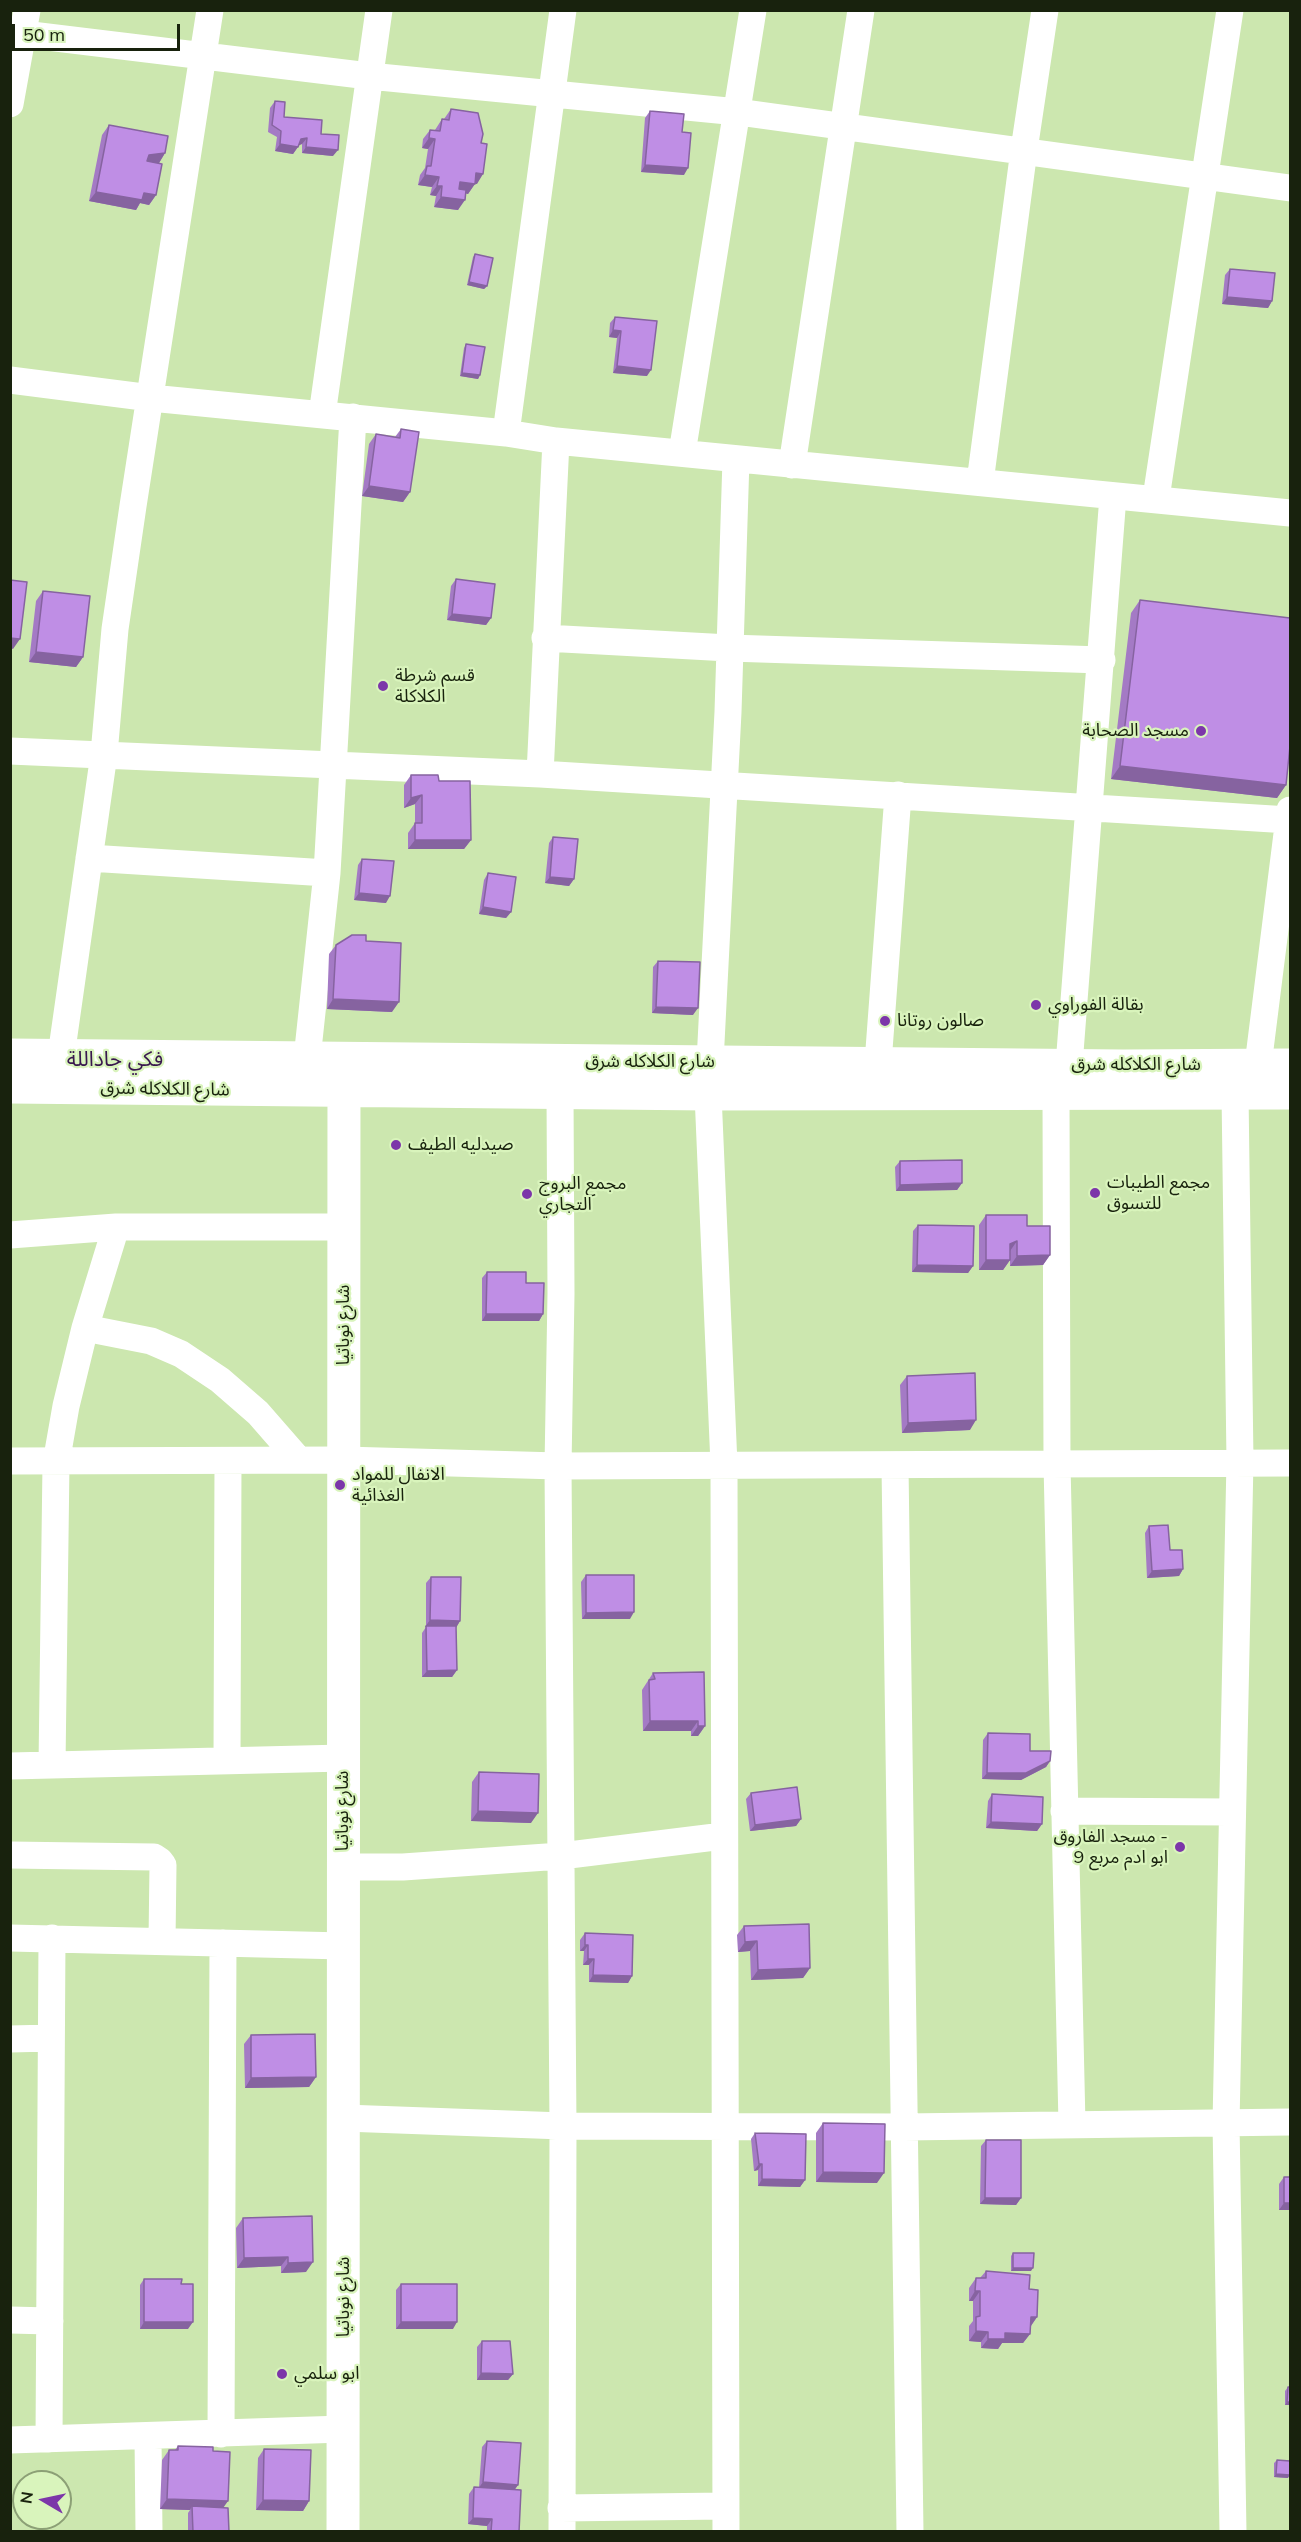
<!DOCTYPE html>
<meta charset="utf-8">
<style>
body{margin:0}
#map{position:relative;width:1301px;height:2542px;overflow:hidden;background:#cce7af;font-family:Mulish,sans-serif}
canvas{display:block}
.frame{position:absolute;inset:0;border:12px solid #18220d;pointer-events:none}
.north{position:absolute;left:12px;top:2470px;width:60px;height:60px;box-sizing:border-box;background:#d9f4bc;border:2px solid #8ca076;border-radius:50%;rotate:279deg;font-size:16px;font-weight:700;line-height:24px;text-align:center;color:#18220d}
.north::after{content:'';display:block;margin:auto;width:21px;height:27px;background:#7c36a9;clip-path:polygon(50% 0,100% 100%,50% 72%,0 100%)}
.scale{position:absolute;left:12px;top:24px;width:168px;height:27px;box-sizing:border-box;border:3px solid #18220d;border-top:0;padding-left:8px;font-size:18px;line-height:21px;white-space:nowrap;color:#18220d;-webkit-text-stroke:4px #d9f4bc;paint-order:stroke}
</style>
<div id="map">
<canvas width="1301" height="2542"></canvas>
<div class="frame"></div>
<div class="north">N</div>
<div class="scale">50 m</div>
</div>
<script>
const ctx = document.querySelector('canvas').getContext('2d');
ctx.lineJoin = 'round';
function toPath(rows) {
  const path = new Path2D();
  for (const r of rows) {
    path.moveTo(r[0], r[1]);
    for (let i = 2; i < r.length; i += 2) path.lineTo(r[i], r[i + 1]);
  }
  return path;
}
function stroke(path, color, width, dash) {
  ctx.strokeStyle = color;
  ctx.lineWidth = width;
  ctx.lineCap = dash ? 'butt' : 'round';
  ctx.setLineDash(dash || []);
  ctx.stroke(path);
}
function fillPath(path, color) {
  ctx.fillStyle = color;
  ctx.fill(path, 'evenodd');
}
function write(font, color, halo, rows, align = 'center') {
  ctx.font = font + ' Mulish,"Noto Sans Arabic",sans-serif';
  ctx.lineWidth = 4.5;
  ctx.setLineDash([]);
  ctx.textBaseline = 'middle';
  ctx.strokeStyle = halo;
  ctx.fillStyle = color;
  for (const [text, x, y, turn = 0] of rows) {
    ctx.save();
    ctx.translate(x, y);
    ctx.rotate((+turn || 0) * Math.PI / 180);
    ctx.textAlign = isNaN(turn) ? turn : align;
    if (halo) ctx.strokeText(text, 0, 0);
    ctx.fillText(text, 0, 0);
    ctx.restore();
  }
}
const minor = toPath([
 [23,34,369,76,738,112,1290,188],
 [10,104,27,10],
 [10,380,151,398,506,433,556,441,1290,513],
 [322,415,379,10],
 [506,433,563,10],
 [682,453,753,10],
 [792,465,861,10],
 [980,482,1024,150,1045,10],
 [1156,498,1230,10],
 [545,638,729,648,1102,660],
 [10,751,540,774,1289,820],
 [540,774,556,441],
 [89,858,327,873],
 [61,1056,104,754,115,629,133,506,210,10],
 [710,1062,728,712,736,459],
 [878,1063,898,795],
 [1069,1065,1113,496],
 [1258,1065,1290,810],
 [305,1077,327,873,353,417],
 [560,1092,561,1294,558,1466,563,2126,562,2532],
 [708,1094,724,1465,726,2532],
 [1056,1095,1057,1464,1072,2124],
 [10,1235,116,1227,344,1227],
 [85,1328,151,1341,181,1354,220,1380,258,1413,299,1460],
 [10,1461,344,1460,558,1466,1290,1463],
 [895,1466,910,2532],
 [227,1759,228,1461],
 [52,1765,56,1463,66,1406,85,1328,116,1227],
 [10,1766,344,1758],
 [1064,1811,1230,1812],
 [10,1855,154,1857,160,1861,163,1865,162,1941],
 [343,1867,403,1867,561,1856,723,1836],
 [10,1938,344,1946],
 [10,2039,51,2038],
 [344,2118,563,2126,904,2127,1290,2122],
 [10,2320,50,2321],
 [221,2434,223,1943],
 [148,2437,149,2532],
 [49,2439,52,1938],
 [10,2440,343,2429],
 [561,2508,725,2506],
 [1233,2532,1226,2123,1240,1461,1235,1093]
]);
const tertiary = toPath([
 [10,1055,1123,1066,1290,1065],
 [10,1087,708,1094,1290,1093],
 [343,2532,344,1059]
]);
const wall = toPath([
 [275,101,284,117,321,134,333,156,302,153,302,144,299,145,293,154,275,151,277,137,268,132,270,108],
 [451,109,477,184,475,183,468,194,466,193,458,210,434,207,436,196,430,195,432,187,418,185,420,175,425,168,428,149,422,148,423,139,430,130,435,130,442,119,444,119],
 [650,111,682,132,684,175,641,172,645,118],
 [109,125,165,153,159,163,156,195,149,205,140,203,136,210,89,201,102,135],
 [475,254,487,286,484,289,467,285,473,257],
 [1230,269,1272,301,1268,308,1222,304,1225,275],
 [615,317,647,376,613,373,617,338,609,337,610,323],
 [466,344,480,375,478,379,460,376,464,348],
 [401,429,410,492,403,502,362,496,369,444,376,434,395,437],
 [456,579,491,618,486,625,447,620,451,586],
 [43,591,83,657,76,667,29,662,36,601],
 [1140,600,1286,785,1277,798,1111,779,1131,613],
 [411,775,439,781,471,840,464,849,408,849,408,833,415,823,415,804,404,808,404,785],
 [553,837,574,879,569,886,545,883,549,843],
 [362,859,386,903,354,900,358,865],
 [488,873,511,912,506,918,479,914,484,880],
 [366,941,392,1012,327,1009,329,954,336,945],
 [658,961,693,1015,652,1013,653,967],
 [900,1161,962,1183,957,1190,896,1191,895,1167],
 [986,1215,1027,1226,1050,1255,1043,1265,1010,1266,1010,1251,1010,1260,1003,1270,979,1270,979,1225],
 [918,1225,973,1266,968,1273,912,1272,913,1231],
 [487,1272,526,1283,543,1314,539,1321,482,1321,482,1278],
 [907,1376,970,1430,902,1433,900,1385],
 [1149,1526,1170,1550,1183,1569,1179,1576,1147,1578,1145,1533],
 [586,1575,630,1619,582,1619,581,1582],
 [431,1577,460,1621,456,1627,457,1670,452,1677,422,1677,422,1633,426,1627,426,1583],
 [653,1673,705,1726,698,1736,691,1736,691,1731,643,1731,642,1690],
 [988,1733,1030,1751,1050,1761,1046,1767,1021,1780,982,1779,983,1740],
 [479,1772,531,1823,471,1821,472,1782],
 [751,1793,801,1819,796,1826,750,1831,746,1799],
 [992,1794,1042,1824,1037,1831,986,1828,988,1801],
 [744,1926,810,1968,803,1978,751,1980,750,1951,738,1952,737,1935],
 [585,1933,632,1976,628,1983,589,1982,589,1965,583,1965,584,1951,580,1951,580,1940],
 [251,2035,316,2077,309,2087,245,2088,244,2044],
 [823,2123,877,2183,816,2182,816,2133],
 [755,2133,805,2180,800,2187,758,2186,758,2170,754,2171,751,2139],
 [986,2140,1021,2198,1016,2205,980,2204,981,2146],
 [1284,2177,1290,2177,1290,2210,1279,2210,1279,2184],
 [243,2218,306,2272,281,2273,281,2266,237,2268,236,2228],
 [1013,2253,1031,2271,1011,2271,1011,2256],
 [986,2271,1029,2289,1037,2317,1031,2326,1030,2334,1023,2343,1002,2343,998,2349,981,2348,981,2342,969,2341,969,2326,973,2321,973,2301,969,2301,969,2288,976,2278,980,2278],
 [144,2279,181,2284,188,2329,140,2329,140,2285],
 [401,2284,453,2329,396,2329,396,2290],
 [482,2341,513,2374,508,2380,477,2380,477,2347],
 [1288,2387,1290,2387,1290,2405,1285,2405,1285,2391],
 [487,2441,518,2485,515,2489,519,2532,487,2532,487,2526,468,2524,469,2494,474,2487,479,2487,482,2447],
 [178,2446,213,2451,223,2507,229,2532,188,2532,188,2513,190,2510,160,2509,162,2460,169,2450,175,2450],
 [264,2449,309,2501,303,2511,256,2510,258,2458],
 [1277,2460,1288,2478,1274,2477,1274,2463]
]);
const shadedWall = toPath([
 [307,138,302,144,297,146,301,139],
 [429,138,435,139,428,149,422,148],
 [280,144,298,147,293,154,275,151],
 [306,147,338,150,333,156,302,153],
 [165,153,159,163,142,164,149,155],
 [645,165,688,168,684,175,641,172],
 [476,173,483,174,477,184,469,183],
 [425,175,439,177,432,187,418,185],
 [460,182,475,184,468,194,453,191],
 [437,186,442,186,436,196,430,195],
 [96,192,144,193,156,195,149,205,140,203,136,210,89,201],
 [441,197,465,200,458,210,434,207],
 [469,282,487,286,484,289,467,285],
 [1227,297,1272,301,1268,308,1222,304],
 [613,330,621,331,617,338,609,337],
 [617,366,651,370,647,376,613,373],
 [462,373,480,375,478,379,460,376],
 [369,486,410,492,403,502,362,496],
 [452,614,491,618,486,625,447,620],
 [10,638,20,639,13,649,10,648],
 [36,652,83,657,76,667,29,662],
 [1120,766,1286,785,1277,798,1111,779],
 [422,795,415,804,404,808,411,798],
 [415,840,471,840,464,849,408,849],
 [550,877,574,879,569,886,545,883],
 [359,893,390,896,386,903,354,900],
 [483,907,511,912,506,918,479,914],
 [333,999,399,1002,392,1012,327,1009],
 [656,1007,698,1008,693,1015,652,1013],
 [962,1183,957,1190,896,1191,900,1185],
 [1017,1241,1010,1251,1010,1244],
 [1050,1255,1043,1265,1010,1266,1017,1256],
 [986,1260,1010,1260,1003,1270,979,1270],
 [917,1265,973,1266,968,1273,912,1272],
 [486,1314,543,1314,539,1321,482,1321],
 [976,1420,970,1430,902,1433,908,1423],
 [1183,1569,1179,1576,1147,1578,1152,1571],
 [634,1612,630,1619,582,1619,586,1613],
 [430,1620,460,1621,456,1628,425,1627],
 [457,1670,452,1677,422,1677,427,1671],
 [650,1721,698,1721,691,1731,643,1731],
 [698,1726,705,1726,698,1736,691,1736],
 [1050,1761,1046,1767,1021,1780,982,1779,987,1773],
 [478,1811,538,1813,531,1823,471,1821],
 [801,1819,796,1826,750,1831,755,1825],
 [991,1822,1042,1824,1037,1831,986,1828],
 [757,1941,750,1951,738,1952,745,1942],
 [585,1945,588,1945,584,1951,580,1951],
 [588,1959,594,1959,589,1965,583,1965],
 [810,1968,803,1978,751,1980,758,1970],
 [593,1975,632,1976,628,1983,589,1982],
 [316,2077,309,2087,245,2088,251,2078],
 [759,2164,762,2164,758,2170,754,2171],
 [823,2172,884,2173,877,2183,816,2182],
 [762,2179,805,2180,800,2187,758,2186],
 [985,2198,1021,2198,1016,2205,980,2204],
 [1284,2203,1290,2203,1290,2210,1279,2210],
 [288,2257,281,2266,237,2268,244,2258],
 [313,2262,306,2272,281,2273,288,2263],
 [1013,2268,1033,2268,1031,2271,1011,2271],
 [975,2291,980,2291,973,2301,969,2301],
 [1031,2317,1037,2317,1030,2327],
 [144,2322,193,2322,188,2329,140,2329],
 [401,2322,457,2322,453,2329,396,2329],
 [976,2331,988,2332,981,2342,969,2341],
 [1005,2333,1030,2334,1023,2343,1002,2343,998,2349,981,2348,988,2339],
 [481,2373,513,2374,508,2380,477,2380],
 [1287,2402,1290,2402,1290,2405,1285,2405],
 [1276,2474,1290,2475,1288,2478,1274,2477],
 [483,2482,518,2485,513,2492,478,2489],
 [167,2499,228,2501,221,2511,192,2506,190,2510,160,2509],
 [263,2500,309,2501,303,2511,256,2510],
 [473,2518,492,2519,487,2526,468,2524]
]);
const building = toPath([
 [275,101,285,102,284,117,322,120,321,134,339,135,338,150,306,147,307,138,301,139,298,147,280,144,281,131,272,125,275,101],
 [451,109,478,113,483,134,481,143,487,144,483,174,476,173,475,184,460,182,459,189,466,190,465,200,441,197,442,186,437,186,439,177,425,175,427,166,431,166,435,139,429,138,430,130,440,131,442,119,449,120,451,109],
 [650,111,684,114,682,132,691,133,688,168,645,165,650,111],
 [109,125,168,136,165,153,149,155,147,161,162,164,156,195,144,193,142,200,96,192,109,125],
 [475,254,493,258,487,286,469,282,475,254],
 [1230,269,1275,273,1272,301,1227,297,1230,269],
 [615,317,657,321,651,370,617,366,621,331,613,330,615,317],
 [466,344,485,347,480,375,462,373,466,344],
 [401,429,419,432,410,492,369,486,376,434,400,438,401,429],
 [456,579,495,584,491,618,452,614,456,579],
 [10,580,27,582,20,639,10,638,10,580],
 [43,591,90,596,83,657,36,652,43,591],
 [1140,600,1290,618,1290,746,1286,785,1120,766,1140,600],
 [411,775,438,775,439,781,470,781,471,840,415,840,415,823,422,823,422,795,411,798,411,775],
 [553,837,578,839,574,879,550,877,553,837],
 [362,859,394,861,390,896,359,893,362,859],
 [488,873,516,877,511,912,483,907,488,873],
 [352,935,366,935,366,941,401,943,399,1002,333,999,336,945,352,935],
 [658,961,700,962,698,1008,656,1007,658,961],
 [962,1160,962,1183,900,1185,900,1161,962,1160],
 [986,1215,1027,1215,1027,1226,1050,1226,1050,1255,1017,1256,1017,1241,1010,1244,1010,1260,986,1260,986,1215],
 [918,1225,974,1226,973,1266,917,1265,918,1225],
 [487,1272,526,1272,526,1283,544,1283,543,1314,486,1314,487,1272],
 [975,1373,976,1420,908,1423,907,1376,975,1373],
 [1168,1525,1170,1550,1182,1550,1183,1569,1152,1571,1149,1526,1168,1525],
 [586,1575,634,1575,634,1612,586,1613,586,1575],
 [431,1577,461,1577,460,1621,430,1620,431,1577],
 [426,1626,456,1626,457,1670,427,1671,426,1626],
 [704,1672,705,1726,698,1726,698,1721,650,1721,649,1680,655,1679,653,1673,704,1672],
 [988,1733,1030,1734,1030,1751,1051,1751,1050,1761,1026,1773,987,1773,988,1733],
 [479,1772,539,1774,538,1813,478,1811,479,1772],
 [797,1787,801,1819,755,1825,751,1793,797,1787],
 [992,1794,1043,1797,1042,1824,991,1822,992,1794],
 [809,1924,810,1968,758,1970,757,1941,745,1942,744,1926,809,1924],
 [585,1933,633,1935,632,1976,593,1975,594,1959,588,1959,588,1945,585,1945,585,1933],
 [315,2034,316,2077,251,2078,251,2035,315,2034],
 [823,2123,885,2124,884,2173,823,2172,823,2123],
 [755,2133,806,2134,805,2180,762,2179,762,2164,759,2164,755,2133],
 [986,2140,1021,2140,1021,2198,985,2198,986,2140],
 [1284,2177,1290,2177,1290,2203,1284,2203,1284,2177],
 [312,2216,313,2262,288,2263,288,2257,244,2258,243,2218,312,2216],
 [1013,2253,1034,2253,1033,2268,1013,2268,1013,2253],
 [986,2271,1030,2275,1029,2289,1038,2290,1037,2317,1031,2317,1030,2334,1005,2333,1005,2339,988,2339,988,2332,976,2331,976,2317,980,2316,980,2291,975,2291,976,2278,986,2278,986,2271],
 [144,2279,182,2279,181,2284,193,2284,193,2322,144,2322,144,2279],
 [401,2284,457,2284,457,2322,401,2322,401,2284],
 [482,2341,510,2341,513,2374,481,2373,482,2341],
 [1288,2387,1290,2387,1290,2402,1287,2402,1288,2387],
 [487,2441,521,2443,518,2485,483,2482,487,2441],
 [178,2446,213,2447,213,2451,230,2452,228,2501,167,2499,169,2450,178,2450,178,2446],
 [264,2449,311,2450,309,2501,263,2500,264,2449],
 [1277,2460,1290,2461,1290,2475,1276,2474,1277,2460],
 [474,2487,521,2490,519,2532,491,2532,492,2519,473,2518,474,2487],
 [192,2506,228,2508,229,2532,193,2532,192,2506]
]);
const markers = [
 [383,686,6,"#7c36a9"],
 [1201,731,6,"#7c36a9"],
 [1036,1005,6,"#7c36a9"],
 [885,1021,6,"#7c36a9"],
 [396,1145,6,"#7c36a9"],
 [1095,1193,6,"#7c36a9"],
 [527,1194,6,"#7c36a9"],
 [340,1485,6,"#7c36a9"],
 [1180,1847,6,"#7c36a9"],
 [282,2374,6,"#7c36a9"]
];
const poiNames = [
 ["قسم شرطة",395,676],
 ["الكلاكلة",395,697],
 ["مسجد الصحابة",1189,731,"right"],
 ["بقالة الفوراوي",1048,1005],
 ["صالون روتانا",897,1021],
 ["صيدليه الطيف",408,1145],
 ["مجمع الطيبات",1107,1183],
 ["للتسوق",1107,1204],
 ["مجمع البروج",539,1184],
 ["التجاري",539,1205],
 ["الانفال للمواد",352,1475],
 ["الغذائية",352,1496],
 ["مسجد الفاروق -",1168,1837,"right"],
 ["ابو ادم مربع 9",1168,1858,"right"],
 ["ابو سلمي",294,2374]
];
const streetNames = [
 ["شارع الكلاكله شرق",650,1062],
 ["شارع الكلاكله شرق",1136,1065],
 ["شارع الكلاكله شرق",165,1089,1],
 ["شارع نوباتيا",344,1325,-90],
 ["شارع نوباتيا",343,1811,-90],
 ["شارع نوباتيا",344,2297,-90]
];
const quarterNames = [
 ["فكي جاداللة",115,1060]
];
stroke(minor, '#fff', 27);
stroke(tertiary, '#fff', 33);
fillPath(wall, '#a47ac5');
fillPath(shadedWall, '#8663a0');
fillPath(building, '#bf8ee5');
stroke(building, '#8663a0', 1.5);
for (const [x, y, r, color] of markers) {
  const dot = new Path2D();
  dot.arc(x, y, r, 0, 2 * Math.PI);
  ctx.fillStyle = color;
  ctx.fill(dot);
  stroke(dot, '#d9f4bc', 2);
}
write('18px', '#18220d', '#d9f4bc', poiNames, 'left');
write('18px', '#18220d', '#d9f4bc', streetNames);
write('21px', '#38174e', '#d9f4bc', quarterNames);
</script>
